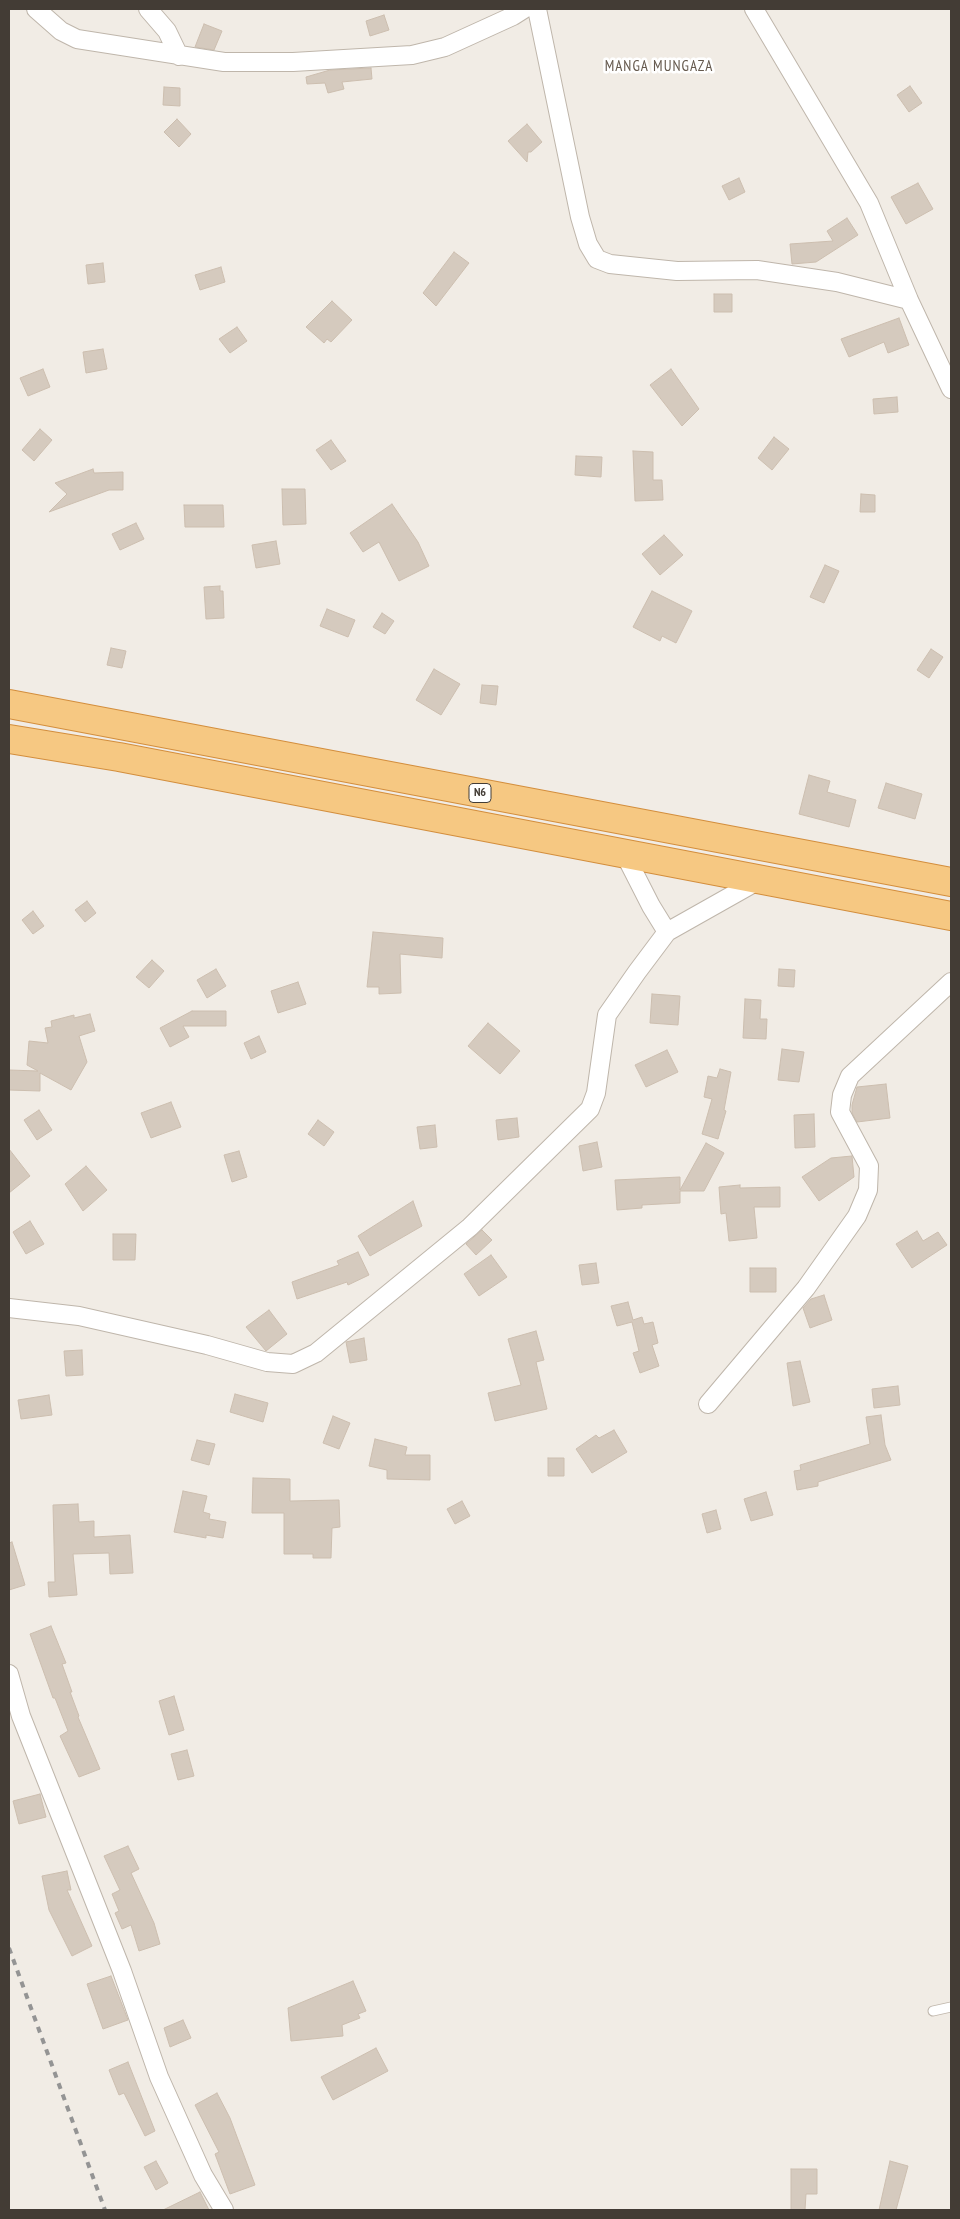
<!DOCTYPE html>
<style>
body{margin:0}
#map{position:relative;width:960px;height:2219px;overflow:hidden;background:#f1ece5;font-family:"PT Sans Narrow",sans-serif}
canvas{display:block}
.frame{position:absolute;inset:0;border:10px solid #433c35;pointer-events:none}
</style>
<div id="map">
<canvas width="960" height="2219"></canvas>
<div class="frame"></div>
</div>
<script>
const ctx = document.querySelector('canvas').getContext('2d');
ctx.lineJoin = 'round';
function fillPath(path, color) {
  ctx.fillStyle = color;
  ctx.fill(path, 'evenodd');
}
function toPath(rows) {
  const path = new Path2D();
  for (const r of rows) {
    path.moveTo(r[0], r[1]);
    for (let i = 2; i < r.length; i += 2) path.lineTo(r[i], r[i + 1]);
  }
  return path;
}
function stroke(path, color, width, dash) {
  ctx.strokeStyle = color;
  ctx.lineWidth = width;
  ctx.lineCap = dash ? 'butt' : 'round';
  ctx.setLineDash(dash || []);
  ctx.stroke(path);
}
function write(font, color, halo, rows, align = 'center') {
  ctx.font = font + ' "PT Sans Narrow",sans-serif';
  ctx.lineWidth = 5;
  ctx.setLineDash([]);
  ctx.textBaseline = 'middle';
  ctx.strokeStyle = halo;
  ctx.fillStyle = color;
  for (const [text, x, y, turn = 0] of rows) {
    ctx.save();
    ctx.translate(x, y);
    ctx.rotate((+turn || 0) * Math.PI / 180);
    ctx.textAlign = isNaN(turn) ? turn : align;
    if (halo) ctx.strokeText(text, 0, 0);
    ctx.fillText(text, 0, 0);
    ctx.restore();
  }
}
const building = toPath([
 [384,15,389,30,370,36,366,21,384,15],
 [204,24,222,31,214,50,195,47,204,24],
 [371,68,372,79,342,82,344,89,328,93,325,83,307,84,306,77,330,70,371,68],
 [910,86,922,103,909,112,897,95,910,86],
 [164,87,180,88,180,106,163,105,164,87],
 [177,119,191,134,179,147,164,132,177,119],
 [527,124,542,142,531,152,528,152,527,162,508,141,527,124],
 [739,178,745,192,729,200,722,186,739,178],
 [918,183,933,209,906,224,891,197,918,183],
 [847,218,858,235,816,262,792,264,790,244,833,241,827,231,847,218],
 [454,252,469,263,436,306,423,293,454,252],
 [103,263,105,282,88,284,86,265,103,263],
 [221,267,225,282,200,290,195,275,221,267],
 [714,294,732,294,732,312,714,312,714,294],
 [332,301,352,320,331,342,327,339,324,343,306,327,332,301],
 [899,318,909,345,888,353,884,342,849,357,841,339,899,318],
 [237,327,247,341,230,353,219,339,237,327],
 [103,349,107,369,86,373,83,352,103,349],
 [43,369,50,387,28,396,20,378,43,369],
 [671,369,699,409,682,426,650,385,671,369],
 [897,397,898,412,874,414,873,399,897,397],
 [40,429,52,440,34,461,22,450,40,429],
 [774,437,789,449,772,470,758,458,774,437],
 [331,440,346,461,331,470,316,450,331,440],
 [633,451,653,452,653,480,662,480,663,500,635,501,633,451],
 [576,456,602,457,601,477,575,475,576,456],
 [93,469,94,473,123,472,123,490,109,490,49,512,67,494,55,483,93,469],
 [282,489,305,489,306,524,283,525,282,489],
 [861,494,875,495,875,512,860,512,861,494],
 [392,504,418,542,429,566,399,581,379,542,363,552,350,533,392,504],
 [184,505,223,505,224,527,185,527,184,505],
 [136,523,144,539,120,550,112,534,136,523],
 [664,535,683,555,660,575,642,554,664,535],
 [276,541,280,564,256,568,252,545,276,541],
 [825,565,839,571,824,603,810,597,825,565],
 [220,586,220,591,223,591,224,618,206,619,204,587,220,586],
 [652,591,692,611,676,643,662,636,660,641,633,627,652,591],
 [327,609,355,620,348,637,320,626,327,609],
 [382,613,394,621,385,634,373,627,382,613],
 [111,648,126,651,122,668,107,665,111,648],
 [931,649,943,657,929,678,917,670,931,649],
 [434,669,460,684,441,715,416,700,434,669],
 [482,685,498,686,496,705,480,703,482,685],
 [809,775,830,781,827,792,856,800,849,827,799,814,809,775],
 [886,783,922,794,915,819,878,808,886,783],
 [87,901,96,913,85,922,75,910,87,901],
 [33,911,44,926,33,934,22,920,33,911],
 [373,932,443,938,442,958,400,954,401,993,379,994,379,987,367,987,373,932],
 [152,960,164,971,149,988,136,977,152,960],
 [216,969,226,986,207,998,197,980,216,969],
 [779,969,795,970,794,987,778,986,779,969],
 [298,982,306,1004,278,1013,271,991,298,982],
 [652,994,680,996,678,1025,650,1023,652,994],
 [745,999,761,1000,760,1019,767,1019,766,1039,743,1038,745,999],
 [192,1011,226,1011,226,1026,183,1026,189,1037,170,1047,160,1028,192,1011],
 [90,1014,95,1031,79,1036,87,1062,71,1090,40,1073,40,1091,9,1090,9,1070,38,1071,27,1065,29,1041,48,1043,45,1028,52,1027,51,1021,74,1015,74,1018,90,1014],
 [488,1023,520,1051,500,1074,468,1046,488,1023],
 [259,1036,266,1052,251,1059,244,1043,259,1036],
 [782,1049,804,1052,799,1082,778,1080,782,1049],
 [667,1050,678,1072,646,1087,635,1065,667,1050],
 [720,1069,731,1072,724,1110,726,1111,718,1139,702,1134,712,1099,704,1097,708,1076,717,1078,720,1069],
 [886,1084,890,1118,857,1122,852,1113,852,1105,857,1087,886,1084],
 [171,1102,181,1127,151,1138,141,1113,171,1102],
 [39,1110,52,1130,37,1140,24,1120,39,1110],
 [814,1114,815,1147,795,1148,794,1115,814,1114],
 [517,1118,519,1137,498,1140,496,1120,517,1118],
 [318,1120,334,1132,324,1146,308,1134,318,1120],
 [435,1125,437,1147,420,1149,417,1127,435,1125],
 [597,1142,602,1167,583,1171,579,1146,597,1142],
 [706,1143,724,1153,704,1191,680,1191,680,1203,642,1205,642,1208,617,1210,615,1180,680,1177,680,1190,706,1143],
 [9,1149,30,1176,9,1193,9,1149],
 [239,1151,247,1177,232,1182,224,1155,239,1151],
 [852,1156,854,1177,819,1201,802,1177,831,1158,852,1156],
 [86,1166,107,1190,83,1211,65,1184,86,1166],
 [740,1185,740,1188,780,1187,780,1207,754,1207,757,1238,729,1241,726,1213,721,1214,719,1187,740,1185],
 [413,1201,422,1226,370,1256,358,1236,413,1201],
 [30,1221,44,1244,26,1254,13,1232,30,1221],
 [482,1230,492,1240,476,1255,466,1244,482,1230],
 [917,1231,923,1241,938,1232,947,1245,912,1268,896,1244,917,1231],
 [113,1234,136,1234,135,1260,113,1260,113,1234],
 [358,1252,369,1275,348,1285,347,1282,297,1299,292,1282,339,1265,337,1261,358,1252],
 [491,1255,507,1277,479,1296,464,1274,491,1255],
 [596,1263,599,1283,582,1285,579,1265,596,1263],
 [750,1268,776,1268,776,1292,750,1292,750,1268],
 [824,1295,832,1320,810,1328,803,1308,811,1299,824,1295],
 [628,1302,633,1320,642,1317,644,1324,653,1322,658,1343,652,1345,659,1366,640,1373,633,1353,639,1351,632,1322,617,1326,611,1306,628,1302],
 [269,1310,287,1334,266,1351,246,1327,269,1310],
 [536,1331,544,1360,536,1362,547,1409,495,1421,488,1393,521,1385,508,1339,536,1331],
 [364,1338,367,1360,350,1363,346,1342,364,1338],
 [82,1350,83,1375,66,1376,64,1351,82,1350],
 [800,1361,810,1402,793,1406,787,1363,800,1361],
 [898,1386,900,1405,874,1408,872,1389,898,1386],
 [235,1394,268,1403,263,1422,230,1412,235,1394],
 [49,1395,52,1415,21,1419,18,1400,49,1395],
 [881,1415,885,1445,891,1460,818,1482,818,1486,797,1490,794,1471,801,1470,800,1465,870,1444,866,1417,881,1415],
 [333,1416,350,1423,339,1449,323,1443,333,1416],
 [614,1430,627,1452,592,1473,576,1449,596,1435,599,1438,614,1430],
 [375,1439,407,1447,405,1455,430,1455,430,1480,387,1479,387,1470,369,1466,375,1439],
 [197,1440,215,1444,209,1465,191,1460,197,1440],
 [548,1458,564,1458,564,1476,548,1476,548,1458],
 [253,1478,290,1479,290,1501,339,1500,340,1527,332,1528,331,1558,313,1558,313,1554,284,1554,284,1513,252,1513,253,1478],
 [183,1491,207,1496,203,1512,210,1514,209,1519,226,1522,223,1538,206,1535,206,1538,174,1532,183,1491],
 [766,1492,773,1515,751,1521,744,1499,766,1492],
 [462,1501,470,1516,455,1524,447,1509,462,1501],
 [78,1504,79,1522,94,1521,94,1537,130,1535,133,1573,110,1574,109,1553,73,1554,77,1595,49,1597,48,1582,55,1582,53,1505,78,1504],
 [716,1510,721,1529,707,1533,702,1514,716,1510],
 [12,1542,25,1585,9,1590,9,1543,12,1542],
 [51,1626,66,1663,62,1664,72,1692,70,1692,79,1716,78,1717,100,1769,79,1777,60,1736,68,1731,55,1698,53,1698,30,1634,51,1626],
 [174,1696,184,1730,169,1735,159,1701,174,1696],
 [187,1750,194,1776,178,1780,171,1754,187,1750],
 [40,1794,46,1817,19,1824,13,1801,40,1794],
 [128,1846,139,1869,131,1873,154,1923,160,1944,139,1951,131,1925,122,1929,115,1913,119,1911,112,1894,120,1890,104,1856,128,1846],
 [67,1871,71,1890,67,1890,92,1946,72,1956,49,1910,42,1876,67,1871],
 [111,1976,128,2020,103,2029,87,1984,111,1976],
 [353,1981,366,2011,358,2014,360,2018,342,2025,343,2036,291,2041,288,2008,353,1981],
 [183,2020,191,2038,170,2047,164,2028,183,2020],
 [376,2048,388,2071,333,2100,321,2077,376,2048],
 [128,2062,155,2131,145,2136,124,2093,119,2095,109,2070,128,2062],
 [217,2093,230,2118,255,2185,230,2194,215,2154,219,2152,195,2105,217,2093],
 [156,2161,168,2183,156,2190,144,2167,156,2161],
 [890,2161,908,2166,896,2210,879,2210,890,2161],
 [791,2169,817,2169,817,2194,806,2194,805,2210,791,2210,791,2169],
 [200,2192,209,2210,163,2210,200,2192]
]);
const service = toPath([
 [933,2011,951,2007]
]);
const minor = toPath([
 [36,9,61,31,77,39,224,62,293,62,412,55,445,47,513,16,524,9],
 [148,9,167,31,179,56],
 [537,9,580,217,588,244,597,259,610,264,677,271,757,270,837,282,909,300],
 [754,9,869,203,909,300,951,389],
 [625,855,651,906,667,932],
 [9,1308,79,1316,207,1345,267,1362,293,1364,316,1353,470,1227,590,1109,596,1093,607,1015,637,972,667,932,761,879],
 [708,1404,806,1288,857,1216,868,1190,869,1166,840,1112,842,1095,850,1076,951,982],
 [9,1674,21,1716,122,1971,159,2077,203,2175,224,2210]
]);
const trunk = toPath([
 [9,704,951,882],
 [9,739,119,757,951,916]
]);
const rail = toPath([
 [9,1948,105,2210]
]);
const shields = [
 [480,793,22]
];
const shieldNames = [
 ["N6",480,793]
];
const neighbourhoodNames = [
 ["MANGA MUNGAZA",659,67]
];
fillPath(building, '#d5cabe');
stroke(building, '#ccbeaf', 1);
stroke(service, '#bfb6ab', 11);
stroke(minor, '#bfb6ab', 20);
stroke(trunk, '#d38e3d', 30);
stroke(service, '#fff', 9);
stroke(minor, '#fff', 18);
stroke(trunk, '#f6c882', 28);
stroke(rail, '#949494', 4, [6, 6]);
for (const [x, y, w] of shields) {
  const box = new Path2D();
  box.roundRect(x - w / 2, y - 9.5, w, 19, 4);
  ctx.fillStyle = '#fff';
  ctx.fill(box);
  stroke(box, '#433c35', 1);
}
write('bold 12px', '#433c35', null, shieldNames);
ctx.letterSpacing = '1px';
write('15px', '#65594d', '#fff', neighbourhoodNames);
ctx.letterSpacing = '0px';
</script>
